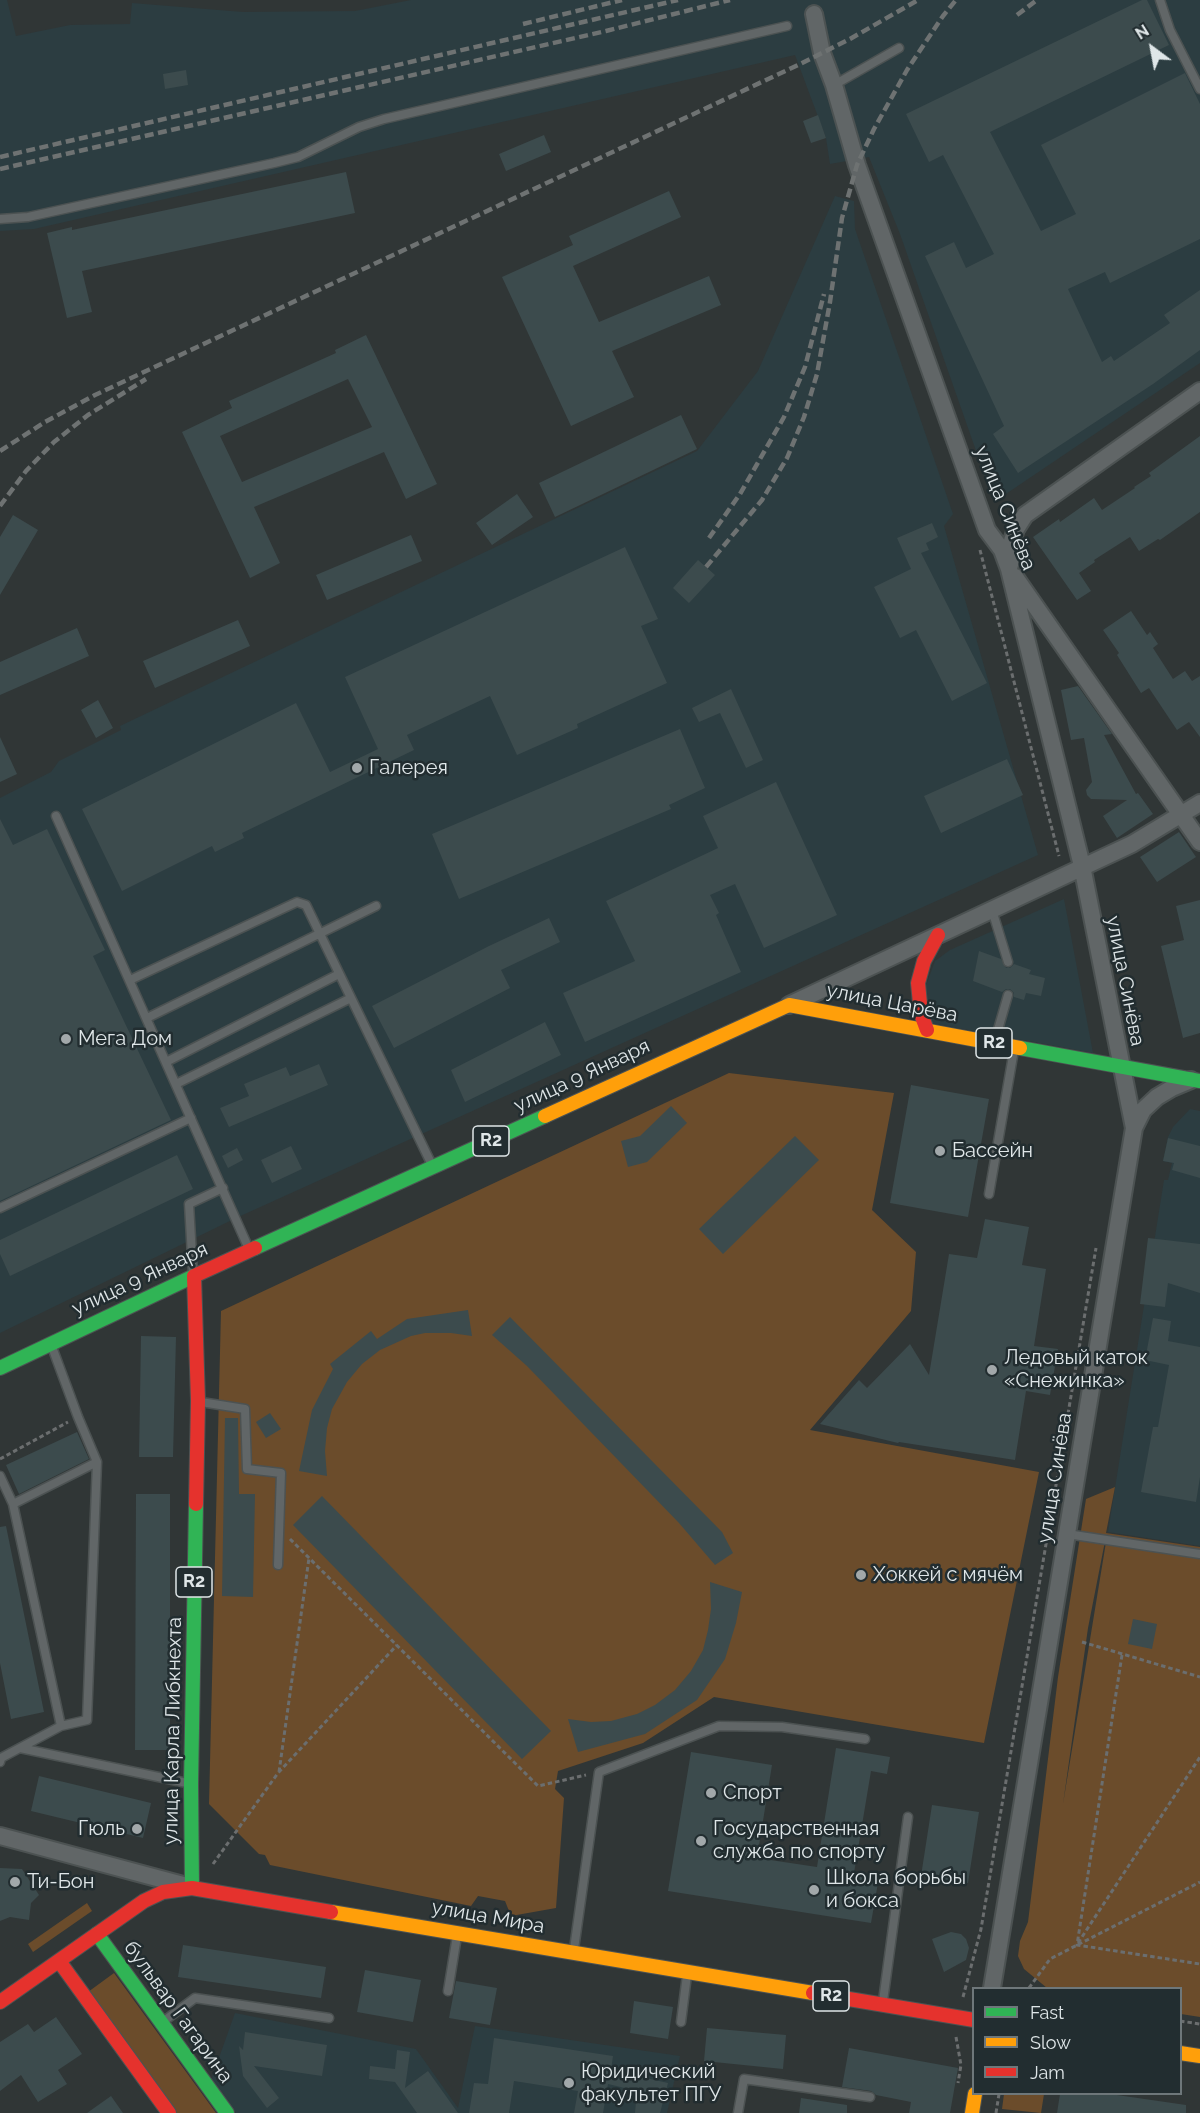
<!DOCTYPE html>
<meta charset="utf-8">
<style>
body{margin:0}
#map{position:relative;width:1200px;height:2113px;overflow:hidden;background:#303636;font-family:Raleway,sans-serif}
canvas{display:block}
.legend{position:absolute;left:972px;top:1987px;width:210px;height:108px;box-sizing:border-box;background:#222d30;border:2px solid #6e777a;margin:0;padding:8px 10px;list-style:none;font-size:18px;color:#dfe6e8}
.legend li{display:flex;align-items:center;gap:12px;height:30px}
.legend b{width:30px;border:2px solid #6e777a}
.north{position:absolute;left:1122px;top:18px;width:60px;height:60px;-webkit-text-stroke:4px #222d30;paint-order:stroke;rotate:328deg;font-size:16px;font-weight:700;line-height:24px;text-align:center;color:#dfe6e8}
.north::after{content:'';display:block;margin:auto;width:21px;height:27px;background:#dfe6e8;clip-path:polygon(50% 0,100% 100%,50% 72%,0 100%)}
</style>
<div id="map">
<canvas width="1200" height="2113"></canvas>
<ul class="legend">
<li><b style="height:8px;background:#30b455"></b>Fast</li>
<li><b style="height:8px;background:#ff9f0a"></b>Slow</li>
<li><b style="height:8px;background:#e5322d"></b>Jam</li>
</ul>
<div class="north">N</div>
</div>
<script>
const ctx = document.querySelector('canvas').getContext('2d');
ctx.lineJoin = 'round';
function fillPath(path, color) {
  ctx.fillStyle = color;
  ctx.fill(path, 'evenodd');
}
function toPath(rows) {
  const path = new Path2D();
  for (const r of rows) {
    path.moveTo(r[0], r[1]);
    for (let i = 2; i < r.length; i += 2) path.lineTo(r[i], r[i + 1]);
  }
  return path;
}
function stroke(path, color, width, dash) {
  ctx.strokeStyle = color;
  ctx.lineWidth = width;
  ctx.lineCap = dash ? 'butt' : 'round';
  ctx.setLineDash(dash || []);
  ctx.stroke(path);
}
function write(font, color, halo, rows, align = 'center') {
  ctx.font = font + ' Raleway,sans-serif';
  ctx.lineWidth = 5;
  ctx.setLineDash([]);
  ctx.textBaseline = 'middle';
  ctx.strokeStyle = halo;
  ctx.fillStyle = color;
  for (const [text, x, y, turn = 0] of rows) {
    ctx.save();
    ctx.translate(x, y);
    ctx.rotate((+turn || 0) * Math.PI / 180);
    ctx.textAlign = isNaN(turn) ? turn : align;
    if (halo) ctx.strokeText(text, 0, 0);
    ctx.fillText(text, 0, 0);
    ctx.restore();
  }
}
const built = toPath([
 [0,0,7,0,16,36,70,25,130,24,132,3,243,12,355,11,411,0,1200,0,1200,363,994,502,900,234,869,157,830,164,826,138,795,55,34,229,0,231],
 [835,196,854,201,855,229,953,514,944,526,1038,855,236,1218,0,1333,0,798,51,772,59,761,121,730,120,726,697,451,758,371],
 [1064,899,1093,1053,931,1023,926,985,935,961,950,950],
 [1190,1109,1200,1111,1200,1546,1108,1532,1164,1180,1168,1180,1172,1163,1163,1161,1168,1137,1173,1127],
 [235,2013,416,2049,458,2108,475,2026,680,2056,667,2113,236,2113,211,2080]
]);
const green = toPath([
 [729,1073,894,1093,872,1210,916,1252,911,1311,810,1430,1039,1472,984,1743,714,1697,643,1743,558,1771,555,1789,564,1798,556,1908,511,1916,505,1901,478,1896,471,1906,270,1865,265,1855,259,1854,209,1804,221,1311],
 [1115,1487,1106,1533,1200,1547,1200,2017,1181,2014,1180,1988,1047,1988,1024,1969,1018,1956,1020,1941,1028,1922,1058,1677,1086,1499],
 [1106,1536,1107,1536,1063,1804,1088,1628],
 [87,1903,92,1911,33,1952,28,1944],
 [114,1973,216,2113,176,2113,88,1992],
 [1004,2094,1044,2094,1041,2113,1002,2109]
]);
const building = toPath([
 [1142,0,1147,0,1169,45,990,132,1041,231,1076,214,1041,145,1185,73,1200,104,1200,239,1110,283,1105,272,1068,289,1102,362,1111,356,1114,361,1170,323,1164,315,1200,290,1200,350,1153,384,1018,473,993,434,1004,426,925,256,954,242,966,268,994,254,943,155,929,162,906,114],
 [186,70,188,85,165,89,163,74],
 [818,115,826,138,811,143,803,121],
 [544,135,551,152,506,171,499,154],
 [346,172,355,213,82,271,92,312,67,318,47,233,72,227,72,230],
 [669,191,681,217,573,266,599,322,709,276,721,305,612,351,634,397,571,426,502,277,573,245,569,236],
 [366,335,437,484,406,499,384,452,254,507,280,563,250,578,182,432,232,408,229,401,336,353,335,350],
 [348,379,372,427,242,482,220,436],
 [681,415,697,449,555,517,539,483],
 [1200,436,1200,512,1160,540,1158,539,1139,551,1130,537,1094,560,1095,562,1079,573,1091,591,1077,600,1033,537,1059,519,1060,522,1094,498,1102,510,1135,488,1134,487,1151,476,1149,473],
 [517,494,533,517,492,545,476,523],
 [13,515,38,530,0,595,0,537],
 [932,523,938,537,926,543,929,550,921,553,987,683,952,701,916,630,900,638,874,587,911,569,897,538],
 [411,535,422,561,327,600,316,575],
 [625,547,658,619,641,626,667,683,577,724,578,728,517,755,490,696,407,735,414,750,242,833,244,838,215,852,212,846,122,891,82,809,296,703,330,772,378,749,345,677],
 [698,560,715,575,689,603,673,588],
 [1131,611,1147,635,1150,632,1158,644,1153,648,1173,679,1185,671,1192,681,1200,676,1200,737,1189,722,1177,730,1149,688,1141,693,1117,655,1119,653,1103,630],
 [238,620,250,646,155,688,143,661],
 [77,628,89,656,0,695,0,662],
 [1078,686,1112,734,1104,735,1136,794,1138,793,1153,814,1117,838,1103,816,1127,800,1091,799,1087,795,1086,790,1092,782,1084,738,1071,740,1061,690],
 [731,689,763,760,746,768,720,713,699,722,692,708],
 [98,700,113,728,96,738,81,710],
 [680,729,705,788,669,805,671,809,459,899,432,834],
 [0,737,17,774,0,782],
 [1007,759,1023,795,941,833,924,796],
 [776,782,837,915,764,948,735,884,710,895,719,913,716,915,741,972,585,1042,563,993,635,961,606,901,718,848,703,816],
 [0,819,13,845,47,829,105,950,93,956,171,1120,0,1201],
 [1179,832,1196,857,1157,882,1140,857],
 [1200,900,1200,1033,1183,1038,1161,946,1184,940,1176,906],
 [549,918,560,942,501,970,510,988,394,1048,372,1006,489,946],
 [979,951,1001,959,1006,968,1010,968,1014,964,1031,970,1029,974,1045,978,1041,996,1026,993,1024,1000,1014,997,1014,993,1010,989,1006,989,1002,992,973,981],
 [545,1022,561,1055,465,1102,451,1070],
 [319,1064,328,1085,229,1127,220,1108,249,1096,244,1084,286,1067,290,1076],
 [911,1085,989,1099,968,1217,890,1203],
 [671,1106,687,1123,647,1162,628,1167,621,1141,640,1136],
 [795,1136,819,1160,723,1254,699,1229],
 [1168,1138,1200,1146,1200,1178,1172,1170,1174,1163,1163,1161],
 [291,1146,302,1169,272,1183,261,1160],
 [237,1148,243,1160,228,1168,222,1156],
 [177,1155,193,1189,10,1276,0,1254,0,1240],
 [985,1219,1029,1227,1022,1265,1046,1269,1034,1346,1058,1349,1050,1395,1026,1391,1015,1460,899,1442,898,1443,820,1424,859,1380,867,1388,910,1344,929,1375,949,1254,977,1258],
 [1148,1238,1200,1244,1200,1293,1168,1283,1165,1307,1140,1304],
 [468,1310,472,1336,451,1333,425,1333,411,1336,380,1350,362,1364,347,1382,332,1409,327,1428,325,1451,327,1476,299,1471,312,1410,333,1369,330,1364,371,1331,377,1339,407,1319],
 [510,1317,722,1532,733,1553,715,1565,679,1523,527,1366,492,1335],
 [1153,1318,1171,1321,1168,1341,1200,1347,1200,1477,1196,1502,1141,1492,1153,1427,1158,1427,1169,1365,1145,1360],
 [141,1336,176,1337,173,1457,139,1457],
 [270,1413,281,1429,266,1438,256,1422],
 [225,1418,238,1418,239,1494,255,1494,253,1597,222,1596],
 [77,1432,89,1459,19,1494,6,1465],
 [136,1494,170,1494,170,1750,135,1750],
 [322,1496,551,1731,522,1759,293,1525],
 [6,1526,44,1712,11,1719,0,1663,0,1527],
 [710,1582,742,1592,736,1623,725,1659,697,1700,645,1734,578,1752,568,1719,591,1722,611,1721,637,1714,655,1705,675,1690,691,1671,703,1650,708,1630,711,1609],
 [1133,1619,1157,1624,1152,1649,1128,1644],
 [836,1748,890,1757,887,1774,871,1771,854,1873,879,1877,871,1923,668,1891,691,1752,772,1765,757,1858,817,1867],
 [39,1776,151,1803,143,1838,31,1811],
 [932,1805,979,1812,968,1883,921,1876],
 [0,1868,22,1869,39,1895,31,1903,29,1920,10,1917,0,1921],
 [951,1932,961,1934,966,1939,969,1948,966,1960,944,1972,932,1939],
 [183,1945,326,1967,321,1998,178,1977],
 [365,1970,421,1980,413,2022,357,2012],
 [456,1981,497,1988,490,2025,449,2018],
 [634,2001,673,2007,668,2039,630,2033],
 [56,2017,82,2054,58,2070,67,2084,38,2102,21,2075,0,2091,0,2042,28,2024,34,2032],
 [707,2028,786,2035,783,2069,704,2061],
 [245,2032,327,2045,322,2076,254,2066,279,2098,267,2108,243,2076,239,2046,243,2050],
 [494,2038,613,2056,611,2070,668,2083,660,2113,635,2113,637,2091,608,2084,603,2113,574,2113,578,2091,514,2081,509,2113,469,2113,474,2083,488,2084],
 [849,2048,958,2068,950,2113,909,2113,911,2102,876,2095,871,2091,842,2087],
 [397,2050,410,2052,405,2088,428,2071,458,2113,417,2113,395,2082,369,2079,370,2066,395,2069],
 [1060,2094,1110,2094,1186,2105,1186,2113,1057,2113],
 [111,2096,123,2113,87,2113],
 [801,2098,847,2105,847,2113,799,2113]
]);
const path = toPath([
 [980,550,1059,856],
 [0,1459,68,1422],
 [290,1539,538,1786,586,1775],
 [1082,1642,1200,1677],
 [1122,1655,1077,1945,1200,1964],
 [279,1772,309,1558],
 [213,1864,278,1773,397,1645],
 [1078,1943,1200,1757],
 [1029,1988,1050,1959,1200,1882],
 [963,1997,981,1929,1096,1248],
 [1180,2021,1200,2024],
 [956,2037,961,2065,958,2083],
 [996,2113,999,2094]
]);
const lane = toPath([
 [1160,0,1170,30,1200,89],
 [834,85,899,48],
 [0,219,28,217,274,163,298,157,359,127,384,119,787,26],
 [56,816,249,1249],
 [992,910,1008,962],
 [130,980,297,902,306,905,432,1165],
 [147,1018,376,906],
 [995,1040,1008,995],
 [166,1062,339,974],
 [176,1084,351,998],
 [989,1194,1014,1050],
 [0,1208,191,1118],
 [193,1274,189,1204,223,1188],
 [201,1402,245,1409,247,1469,281,1473,278,1565],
 [0,1476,13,1504,97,1462,78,1417,52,1347],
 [13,1504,61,1726],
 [1067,1534,1200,1554],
 [20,1748,187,1783],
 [0,1762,1,1758,61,1726,87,1720,97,1462],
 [574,1949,599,1772,719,1726,782,1727,865,1739],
 [448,1991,457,1936],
 [883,2001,908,1817],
 [164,2021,195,1998,329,2018],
 [681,2022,687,1975],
 [738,2113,744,2079,870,2097]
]);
const street = toPath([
 [814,14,822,53,834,85,857,165,987,530,1002,550,1009,569,1082,866,1134,1128,992,1988],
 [1010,565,1012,541,1016,529,1025,515,1200,391],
 [1015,577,1200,842],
 [789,1005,1132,844,1200,803],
 [1134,1128,1143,1110,1157,1097,1172,1088,1191,1080],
 [0,1836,183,1885]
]);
const fast = toPath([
 [1020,1048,1200,1081],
 [255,1248,545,1116],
 [0,1368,194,1276],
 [192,1888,191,1784,196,1504],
 [97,1934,227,2113]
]);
const slow = toPath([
 [545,1116,789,1005,1020,1048],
 [331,1912,813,1993],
 [1180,2053,1200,2056],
 [972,2113,975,2094]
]);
const jam = toPath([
 [927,1030,921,1014,918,983,924,961,938,935],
 [196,1504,198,1401,194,1276,255,1248],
 [59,1961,169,2113],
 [813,1993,974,2020],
 [0,2002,144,1901,163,1892,192,1888,331,1912]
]);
const rail = toPath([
 [1017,15,1037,0],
 [523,24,622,0],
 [0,157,678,0],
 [0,169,606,31,730,0],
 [0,451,45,422,95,395,798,65,850,39,918,0],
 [0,506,26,471,54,442,88,415,146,379],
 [709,538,740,494,784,417,805,367,824,294],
 [706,567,762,500,787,458,804,417,817,374,830,302,842,218,857,165,874,129,907,70,943,16,956,0]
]);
const markers = [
 [357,768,6,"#a2a8aa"],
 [66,1039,6,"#a2a8aa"],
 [940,1151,6,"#a2a8aa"],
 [992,1370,6,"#a2a8aa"],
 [861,1575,6,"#a2a8aa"],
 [711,1793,6,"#a2a8aa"],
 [137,1829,6,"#a2a8aa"],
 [701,1841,6,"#a2a8aa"],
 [15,1882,6,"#a2a8aa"],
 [814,1890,6,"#a2a8aa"],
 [569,2083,6,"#a2a8aa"]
];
const shields = [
 [994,1043,36],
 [491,1141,36],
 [194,1582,36],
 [831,1996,36]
];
const shieldNames = [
 ["R2",994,1043],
 ["R2",491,1141],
 ["R2",194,1582],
 ["R2",831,1996]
];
const streetNames = [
 ["улица Синёва",1005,508,68],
 ["улица Синёва",1125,981,79],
 ["улица Царёва",892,1003,11],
 ["улица 9 Января",582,1076,-25],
 ["улица 9 Января",140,1279,-25],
 ["улица Синёва",1055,1478,-81],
 ["улица Карла Либкнехта",173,1731,-89],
 ["улица Мира",488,1917,10],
 ["бульвар Гагарина",178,2012,54]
];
const poiNames = [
 ["Галерея",369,768],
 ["Мега Дом",78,1039],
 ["Бассейн",952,1151],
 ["Ледовый каток",1004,1358],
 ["«Снежинка»",1004,1381],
 ["Хоккей с мячём",873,1575],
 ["Спорт",723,1793],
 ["Гюль",125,1829,"right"],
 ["Государственная",713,1829],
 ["служба по спорту",713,1852],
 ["Школа борьбы",826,1878],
 ["и бокса",826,1901],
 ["Ти-Бон",27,1882],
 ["Юридический",581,2072],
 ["факультет ПГУ",581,2095]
];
fillPath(built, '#2c3d41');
fillPath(green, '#6b4c2b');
fillPath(building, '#3c4b4d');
stroke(lane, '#4c5252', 11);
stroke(street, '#4c5252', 20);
stroke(fast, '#4c5252', 16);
stroke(slow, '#4c5252', 16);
stroke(jam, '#4c5252', 16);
stroke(path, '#6b6e6f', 3, [4.5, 3]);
stroke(lane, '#616667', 8);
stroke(street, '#616667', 16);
stroke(fast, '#30b455', 14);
stroke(slow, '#ff9f0a', 14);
stroke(jam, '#e5322d', 14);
stroke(rail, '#6e7272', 4.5, [9, 4.5]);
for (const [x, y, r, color] of markers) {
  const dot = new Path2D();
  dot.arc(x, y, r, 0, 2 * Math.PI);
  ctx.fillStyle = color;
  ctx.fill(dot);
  stroke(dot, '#222d30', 2);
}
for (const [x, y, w] of shields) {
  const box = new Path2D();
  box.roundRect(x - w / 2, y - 15, w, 30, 4.5);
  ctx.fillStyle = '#222d30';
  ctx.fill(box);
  stroke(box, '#dfe6e8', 1.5);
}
write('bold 18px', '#dfe6e8', null, shieldNames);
write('20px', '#dfe6e8', '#222d30', streetNames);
write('20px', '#dfe6e8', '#222d30', poiNames, 'left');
</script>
